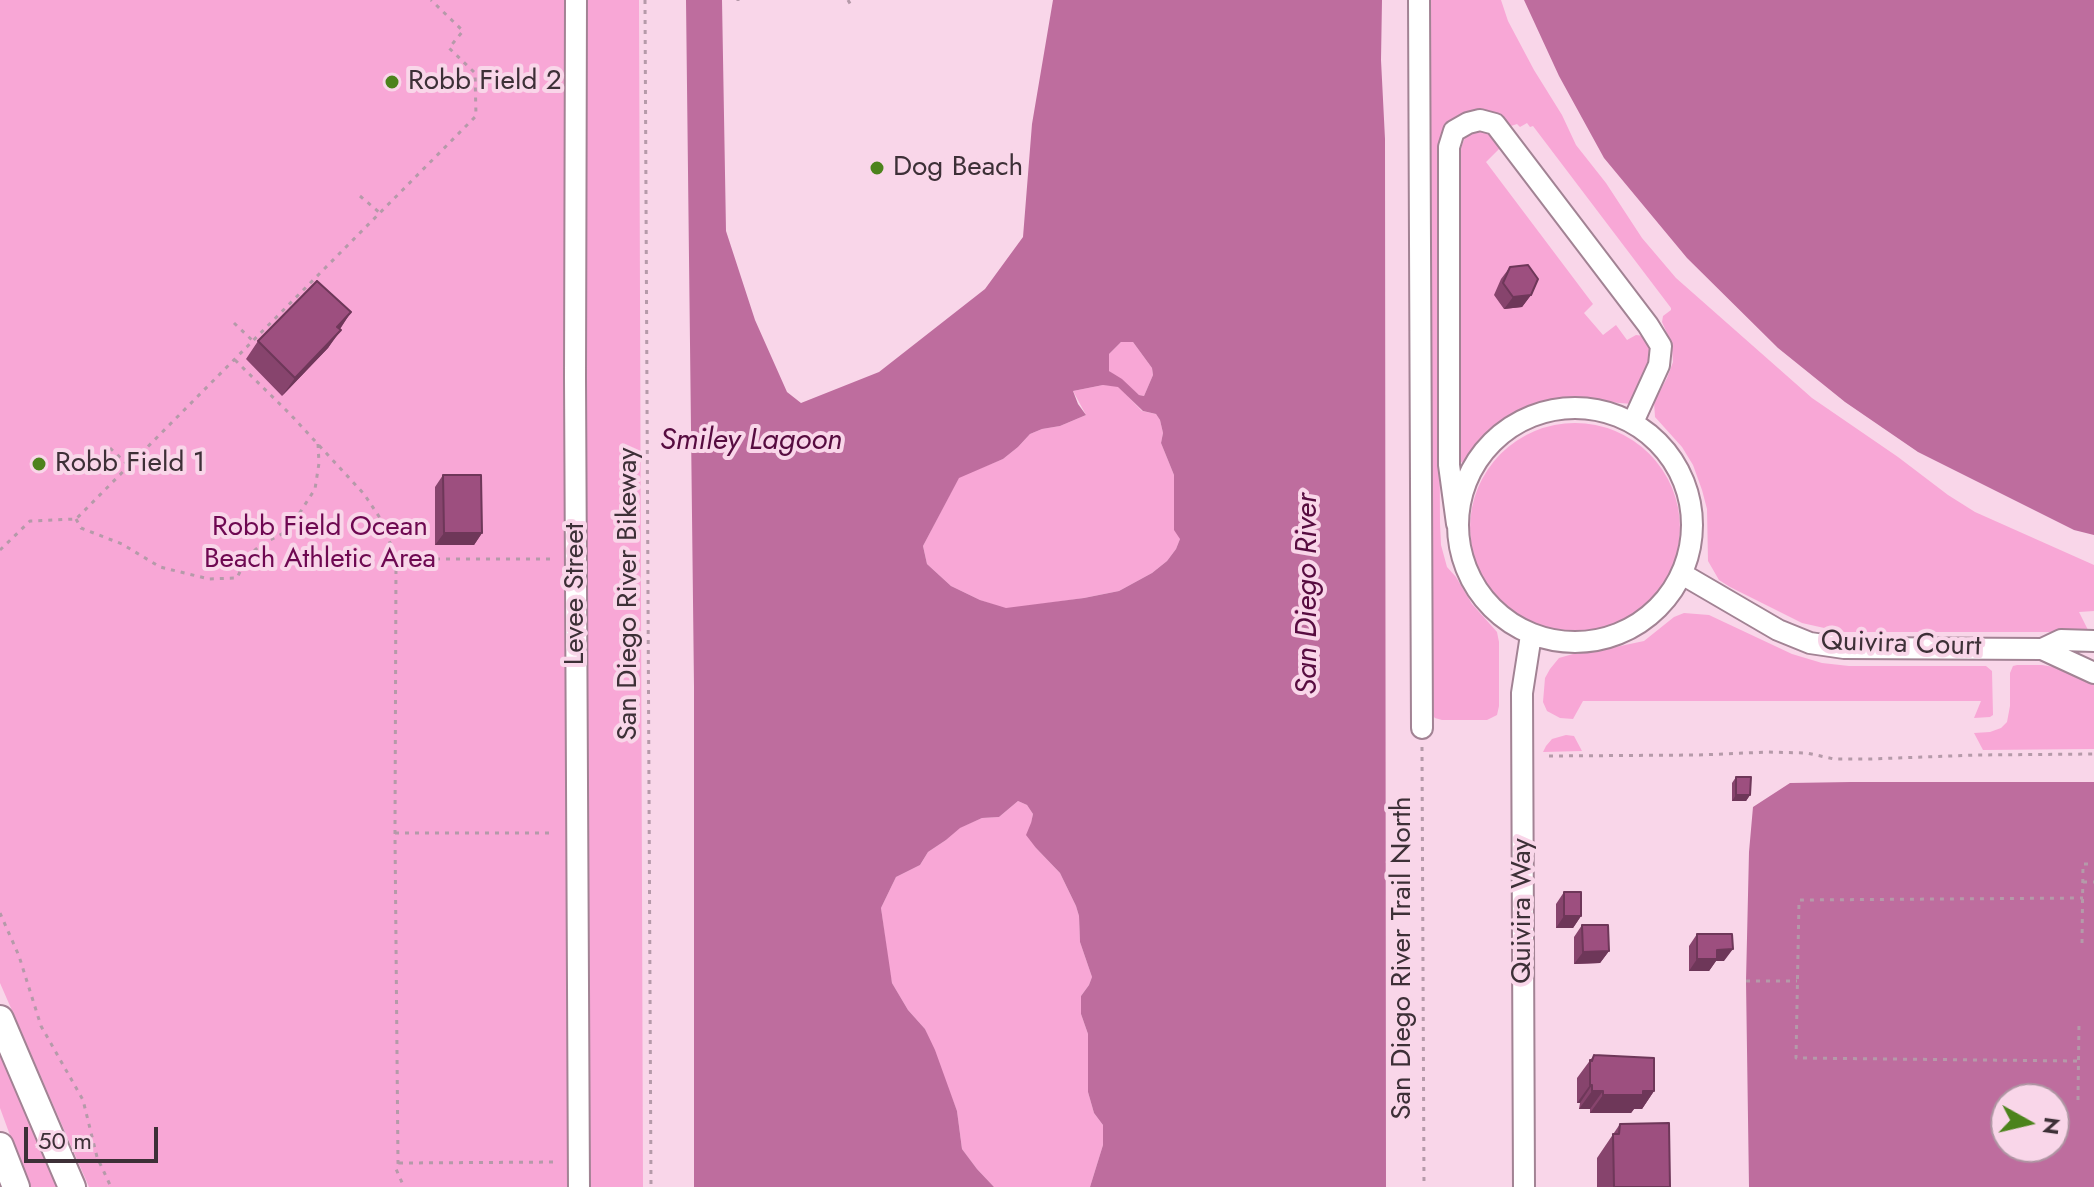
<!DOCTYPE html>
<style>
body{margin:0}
#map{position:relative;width:2094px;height:1187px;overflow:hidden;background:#f9d6e9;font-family:Jost,sans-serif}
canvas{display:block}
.north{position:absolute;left:1990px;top:1083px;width:80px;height:80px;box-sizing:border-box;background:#f9d6e9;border:2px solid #ae94a2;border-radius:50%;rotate:98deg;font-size:22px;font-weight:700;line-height:32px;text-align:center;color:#3d3037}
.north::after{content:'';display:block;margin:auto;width:28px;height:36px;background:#4c831c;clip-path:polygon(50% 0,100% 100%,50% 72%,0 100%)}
.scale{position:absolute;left:24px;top:1127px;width:134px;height:36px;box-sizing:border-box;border:4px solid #3d3037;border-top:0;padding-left:10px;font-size:24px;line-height:28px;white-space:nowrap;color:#3d3037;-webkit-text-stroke:6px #f9d6e9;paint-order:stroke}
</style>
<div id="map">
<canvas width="2094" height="1187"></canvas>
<div class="north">N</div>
<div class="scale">50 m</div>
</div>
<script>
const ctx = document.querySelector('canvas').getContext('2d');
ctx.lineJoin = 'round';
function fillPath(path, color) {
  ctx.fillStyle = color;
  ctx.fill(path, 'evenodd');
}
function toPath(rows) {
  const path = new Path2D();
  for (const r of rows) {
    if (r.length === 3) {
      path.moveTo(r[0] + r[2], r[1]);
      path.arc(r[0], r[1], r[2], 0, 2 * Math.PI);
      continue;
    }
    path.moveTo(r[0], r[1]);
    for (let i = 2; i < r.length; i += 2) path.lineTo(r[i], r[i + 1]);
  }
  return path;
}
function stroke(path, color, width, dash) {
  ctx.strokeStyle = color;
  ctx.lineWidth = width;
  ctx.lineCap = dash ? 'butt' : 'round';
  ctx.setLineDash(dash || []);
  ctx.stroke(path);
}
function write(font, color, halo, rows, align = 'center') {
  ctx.font = font + ' Jost,sans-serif';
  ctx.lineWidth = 8;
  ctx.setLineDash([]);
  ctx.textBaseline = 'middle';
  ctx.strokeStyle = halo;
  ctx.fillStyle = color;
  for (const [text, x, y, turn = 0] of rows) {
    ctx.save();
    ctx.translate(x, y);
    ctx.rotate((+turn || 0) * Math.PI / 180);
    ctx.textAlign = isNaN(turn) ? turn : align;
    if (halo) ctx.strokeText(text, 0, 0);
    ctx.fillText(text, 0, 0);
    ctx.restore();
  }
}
const green = toPath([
 [0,0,639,0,643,1187,89,1187,0,983],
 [1424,0,1501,0,1508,21,1534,70,1562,115,1576,145,1606,183,1642,238,1676,278,1812,398,1898,457,1948,495,1975,512,2094,565,2094,611,2079,612,2089,632,1842,632,1802,623,1730,587,1719,580,1708,561,1707,509,1702,490,1693,465,1682,447,1655,417,1654,402,1667,378,1673,362,1672,349,1669,338,1662,322,1663,316,1671,310,1671,308,1533,126,1530,127,1527,123,1520,127,1517,124,1511,126,1500,116,1488,112,1476,111,1447,127,1441,138,1438,151,1440,524,1441,545,1447,567,1456,577,1472,604,1497,632,1499,642,1499,706,1497,715,1487,720,1442,720,1435,718,1430,713],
 [1476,130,1486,131,1495,136,1500,142,1499,149,1486,162,1593,304,1584,313,1603,335,1616,325,1627,340,1636,335,1644,336,1653,351,1652,362,1632,404,1572,399,1544,403,1504,420,1479,441,1462,463,1460,460,1458,156,1465,137],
 [1121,342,1133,342,1152,368,1153,375,1144,396,1139,395,1109,371,1109,354],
 [1103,385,1118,386,1142,411,1156,414,1160,420,1163,433,1161,443,1174,475,1174,491,1180,539,1176,549,1167,561,1152,573,1119,591,1084,598,1006,609,980,600,951,586,927,564,923,546,959,477,1003,459,1018,447,1030,434,1042,429,1060,426,1086,415,1073,391],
 [1575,528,105],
 [1684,613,1709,615,1792,654,1822,663,1849,666,1986,666,1992,671,1993,715,1990,717,1974,718,1981,701,1583,701,1573,719,1560,718,1547,711,1543,702,1545,678,1550,669,1559,658,1573,654,1597,651,1644,641,1674,617],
 [2017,665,2042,665,2060,668,2079,675,2094,685,2094,749,1983,750,1974,733,1990,732,2001,728,2007,722,2010,706,2010,673,2013,666],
 [1566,735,1574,736,1582,751,1543,752,1546,746,1552,739],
 [1018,801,1027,805,1033,814,1031,823,1036,848,1060,873,1076,906,1079,916,1080,942,1092,977,1089,985,1081,996,1081,1014,1088,1034,1088,1092,1094,1113,1103,1125,1103,1145,1090,1187,994,1187,977,1169,962,1149,957,1111,925,1029,908,1010,892,983,889,968,881,908,896,877,920,865,928,852,946,840,959,828,982,818,999,817],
 [0,1042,62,1187,29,1187,0,1108]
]);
const water = toPath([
 [686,0,722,0,726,231,755,320,787,392,801,403,879,372,985,289,1023,237,1032,124,1053,0,1382,0,1381,60,1385,139,1386,1187,1090,1187,1103,1145,1103,1125,1094,1113,1088,1092,1088,1034,1081,1014,1081,996,1089,985,1092,977,1080,942,1079,916,1076,906,1060,873,1036,848,1026,835,1031,823,1033,814,1027,805,1018,801,999,817,982,818,960,828,946,840,928,852,920,865,896,877,881,908,892,983,908,1010,925,1029,935,1050,957,1111,962,1149,977,1169,994,1187,694,1187,694,687],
 [1121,342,1133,342,1152,368,1153,375,1144,396,1139,395,1122,379,1109,371,1109,354],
 [1103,385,1118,387,1143,411,1156,414,1160,420,1163,433,1161,443,1174,475,1174,530,1180,539,1176,549,1167,561,1152,573,1119,591,1084,598,1006,608,980,600,951,586,927,564,923,546,959,478,1003,459,1018,447,1030,434,1042,429,1060,426,1086,415,1078,404,1073,391],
 [1524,0,2094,0,2094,535,2074,530,1918,452,1845,402,1778,348,1687,258,1604,158,1559,76],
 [1851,782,2094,782,2094,1187,1749,1187,1746,981,1749,852,1753,807,1790,783],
 [2006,1099,2054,1099,2054,1147,2006,1147]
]);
const path = toPath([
 [645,0,651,1187],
 [738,0,738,1],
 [848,0,852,7],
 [360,196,380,213],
 [234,323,253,341],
 [235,360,290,414,364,494,382,521,396,559,395,833,398,1163,396,1169,404,1187],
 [110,448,129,466],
 [76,519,81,528,122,544,160,567,209,579,237,578,247,557,262,544,282,534,297,517,315,489,319,463,318,444],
 [0,550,30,521,76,519,476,116,475,73,449,48,463,31,431,0],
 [396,559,552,559],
 [1422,747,1424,1187],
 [1549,756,1699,755,1768,752,1807,753,1834,759,1869,759,1976,755,2094,754],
 [395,833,553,833],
 [2083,882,2094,882],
 [0,913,19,956,41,1026,83,1100,97,1157,111,1187],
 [2082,943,2083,864,2094,864],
 [1746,981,1797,981],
 [2077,1061,1796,1058,1799,900,2083,898],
 [2078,1100,2079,1020],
 [399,1163,559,1162]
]);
const minor = toPath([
 [576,0,575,377,579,1187],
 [1419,0,1422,728],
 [1575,525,117],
 [1457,524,1449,465,1449,147,1454,131,1468,123,1480,120,1495,124,1648,325,1661,346,1659,365,1633,422],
 [1682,574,1778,630,1810,643,1844,648,2042,649,2061,640,2094,641],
 [2042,649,2094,673],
 [1524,1187,1522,693,1531,635]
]);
const major = toPath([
 [0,1019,72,1187],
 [0,1146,16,1187]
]);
const wall = toPath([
 [1510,267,1531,295,1522,307,1504,309,1494,295,1501,279],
 [351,312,328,348,282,396,246,359,258,341],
 [443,475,482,533,474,545,435,545,435,487],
 [1736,777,1750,795,1746,801,1732,801,1732,783],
 [1564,892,1581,916,1573,928,1556,928,1556,904],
 [1582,925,1609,951,1600,963,1574,964,1574,937],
 [1697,934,1724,961,1716,961,1709,971,1689,971,1689,946],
 [1594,1055,1654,1091,1642,1109,1634,1109,1631,1113,1590,1113,1590,1109,1579,1109,1580,1103,1577,1103,1577,1078],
 [1620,1124,1670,1187,1597,1187,1597,1158]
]);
const shadedWall = toPath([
 [1531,295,1522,307,1504,309,1513,297],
 [351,312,339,330,337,327],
 [341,330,328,348,282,396,295,378],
 [444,533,482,533,474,545,435,545],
 [1736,795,1750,795,1746,801,1732,801],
 [1564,916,1581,916,1573,928,1556,928],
 [1733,949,1724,961,1716,961,1709,971,1689,971,1697,959,1717,950],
 [1609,951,1600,963,1574,964,1583,952],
 [1590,1085,1592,1085,1580,1103,1577,1103],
 [1592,1091,1603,1091,1590,1109,1579,1109],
 [1643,1091,1654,1091,1642,1109,1634,1109,1631,1113,1590,1113,1603,1095]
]);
const building = toPath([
 [1528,265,1538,279,1531,295,1513,297,1503,283,1510,267,1528,265],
 [317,281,351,312,337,327,341,330,295,378,258,341,317,281],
 [443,475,481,475,482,533,444,533,443,475],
 [1736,777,1751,777,1750,795,1736,795,1736,777],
 [1564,892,1581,892,1581,916,1564,916,1564,892],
 [1582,925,1608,925,1609,951,1583,952,1582,925],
 [1697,934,1732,934,1733,949,1717,950,1717,959,1697,959,1697,934],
 [1594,1055,1654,1058,1654,1091,1643,1091,1643,1095,1603,1095,1603,1091,1592,1091,1592,1085,1590,1085,1590,1060,1592,1061,1594,1055],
 [1669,1123,1670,1187,1614,1187,1613,1134,1619,1134,1620,1124,1669,1123]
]);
const markers = [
 [392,82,8,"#4c831c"],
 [877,168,8,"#4c831c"],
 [39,464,8,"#4c831c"]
];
const poiNames = [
 ["Robb Field 2",408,82],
 ["Dog Beach",893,168],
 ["Robb Field 1",55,464]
];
const parkNames = [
 ["Robb Field Ocean",320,528],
 ["Beach Athletic Area",320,560]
];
const streetNames = [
 ["Levee Street",576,594,-90],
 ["San Diego River Bikeway",629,594,-90],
 ["Quivira Court",1901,645,2],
 ["Quivira Way",1523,911,-90],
 ["San Diego River Trail North",1403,958,-90]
];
const waterNames = [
 ["Smiley Lagoon",751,442],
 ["San Diego River",1309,594,-90]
];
fillPath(green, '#f8a7d6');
fillPath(water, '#be6d9e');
stroke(minor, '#a28394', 24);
stroke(major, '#a28394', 30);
stroke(path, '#b59aa9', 3, [4, 6]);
stroke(minor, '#fff', 20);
stroke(major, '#fff', 26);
fillPath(wall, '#87446d');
fillPath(shadedWall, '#6e3759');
fillPath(building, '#9d4f7f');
stroke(building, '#6e3759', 2);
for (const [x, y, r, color] of markers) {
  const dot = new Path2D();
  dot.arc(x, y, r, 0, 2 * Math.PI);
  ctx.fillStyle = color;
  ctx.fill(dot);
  stroke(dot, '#f9d6e9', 3);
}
write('28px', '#3d3037', '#f9d6e9', poiNames, 'left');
write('28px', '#6e0851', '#f9d6e9', parkNames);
write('28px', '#3d3037', '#f9d6e9', streetNames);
write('italic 30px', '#570c40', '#f9d6e9', waterNames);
</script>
